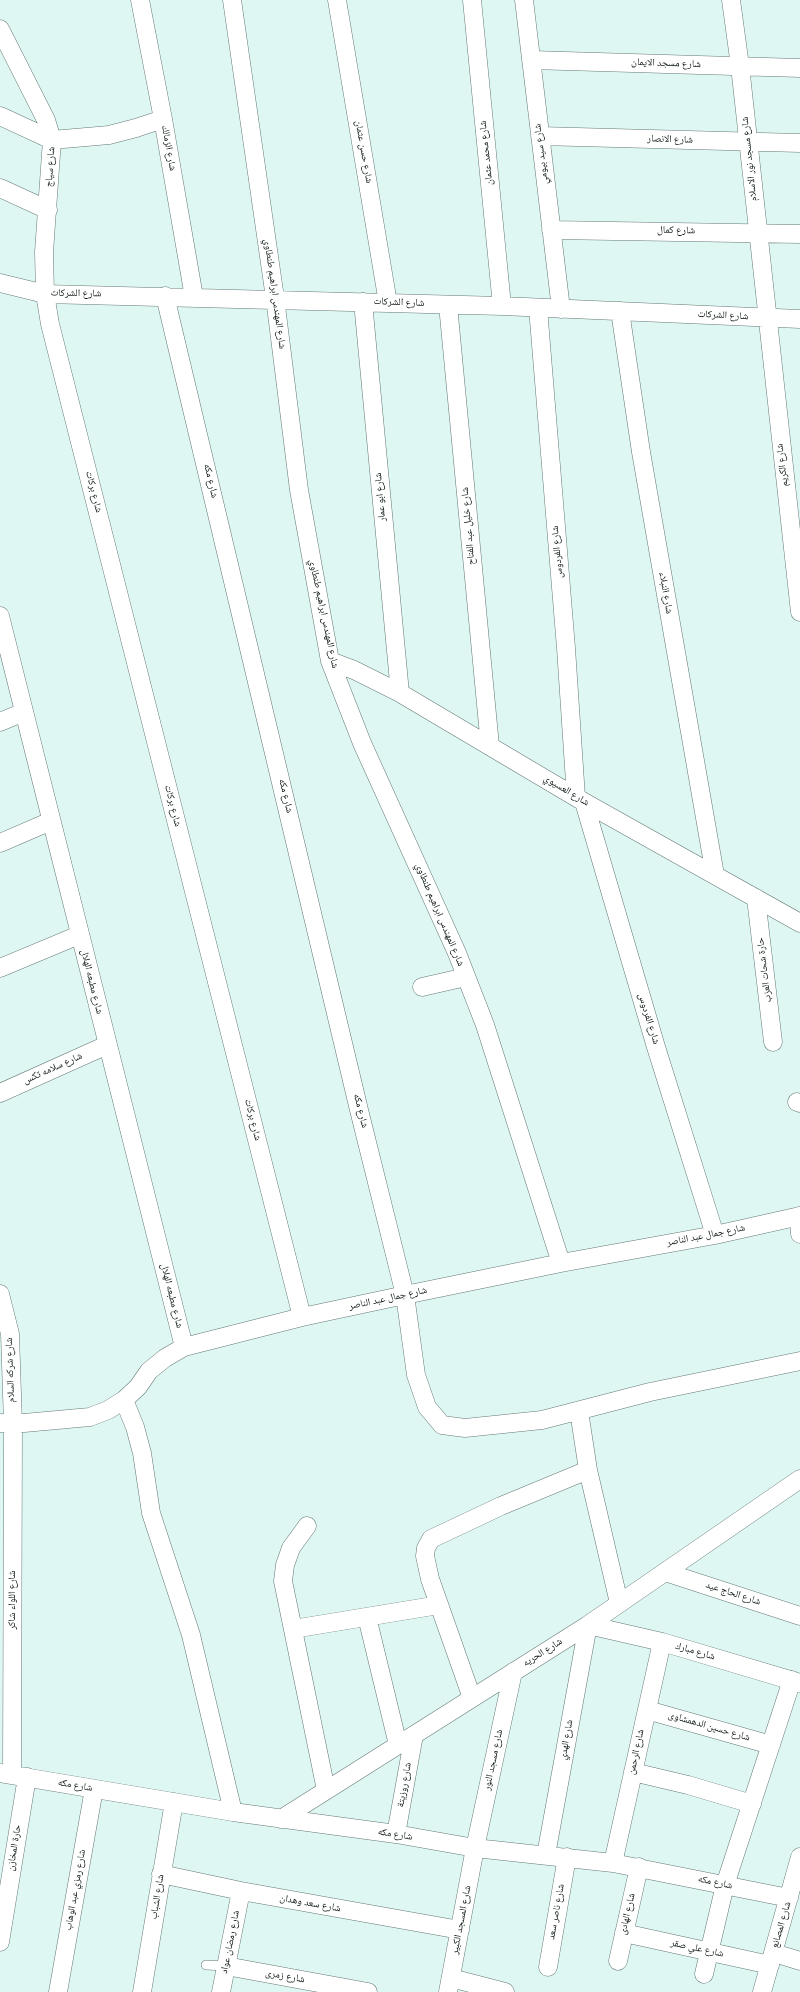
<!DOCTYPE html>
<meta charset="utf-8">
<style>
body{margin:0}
canvas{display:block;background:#dff7f3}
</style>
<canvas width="800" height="1992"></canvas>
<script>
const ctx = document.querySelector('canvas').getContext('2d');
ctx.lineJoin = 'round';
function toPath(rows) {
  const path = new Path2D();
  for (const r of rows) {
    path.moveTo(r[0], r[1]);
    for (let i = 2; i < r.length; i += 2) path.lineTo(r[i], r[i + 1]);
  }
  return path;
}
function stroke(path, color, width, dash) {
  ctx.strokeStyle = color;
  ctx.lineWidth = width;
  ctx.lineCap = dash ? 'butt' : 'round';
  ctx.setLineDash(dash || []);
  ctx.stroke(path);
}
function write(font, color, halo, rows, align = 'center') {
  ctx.font = font + ' Overpass,"Noto Naskh Arabic",sans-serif';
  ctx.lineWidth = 3.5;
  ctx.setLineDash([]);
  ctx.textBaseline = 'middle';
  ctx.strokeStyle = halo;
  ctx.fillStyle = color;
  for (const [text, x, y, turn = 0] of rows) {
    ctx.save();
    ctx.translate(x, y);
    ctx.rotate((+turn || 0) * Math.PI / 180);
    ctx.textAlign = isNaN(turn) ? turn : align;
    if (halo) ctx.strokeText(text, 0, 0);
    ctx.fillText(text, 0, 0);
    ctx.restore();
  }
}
const lane = toPath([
 [206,1965,226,1966]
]);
const street = toPath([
 [140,0,163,119,194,297],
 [232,0,275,298,299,490,330,661,362,743,457,953,485,1025,561,1263],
 [337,0,388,303],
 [472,0,502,306],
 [524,0,561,309],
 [731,0,740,66,800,612],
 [0,29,46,120,52,140,44,252,45,294,50,324,302,1317],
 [531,60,800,68],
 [0,116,52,140,109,135,136,128,163,119],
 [540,136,800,143],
 [0,188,48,210],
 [551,230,800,234],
 [0,283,45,294,502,306,800,319],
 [165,296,359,1110,405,1295,416,1375,427,1407,442,1425,465,1428,542,1420,650,1392,800,1361],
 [363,302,400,693],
 [448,305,490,746],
 [538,308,566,648,576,797],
 [620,311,641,452,715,875],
 [0,616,184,1347],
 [330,661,354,670,400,693,584,802,800,923],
 [0,722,24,712],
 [584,802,656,1047,715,1235],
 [0,843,51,821],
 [756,898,773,1042],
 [0,968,79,935],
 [422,987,466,977],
 [0,1093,107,1045],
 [797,1102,800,1103],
 [799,1216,800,1234],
 [0,1294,10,1334,13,1424,12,1775],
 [124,1400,135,1427,142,1453,151,1513,191,1635,233,1812],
 [579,1411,588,1470,619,1603],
 [0,1423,13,1424,90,1417,108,1410,124,1400,138,1387,149,1371,165,1358,184,1347,302,1317,405,1295,561,1263,715,1235,800,1216],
 [307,1526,291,1548,285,1565,283,1581,326,1790],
 [665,1572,800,1616],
 [367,1617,398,1745],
 [293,1629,439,1605],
 [472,1698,430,1579,425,1556,426,1548,431,1539,501,1506,588,1470],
 [647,1710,771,1745],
 [633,1772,688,1785,752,1804],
 [0,1773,233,1812,396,1834,475,1848,613,1863,789,1898],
 [281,1819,588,1625,800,1479],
 [396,1834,414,1735],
 [546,1855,588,1625,662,1642,800,1683],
 [613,1863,662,1642],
 [161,1874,241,1891,460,1930],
 [624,1933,770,1965],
 [0,1942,27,1777],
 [774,1953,800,1961],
 [618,1961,639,1867],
 [226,1966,368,1992],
 [548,1967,567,1857],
 [704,1974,725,1885,792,1680],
 [451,1978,505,1992],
 [58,1992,94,1789],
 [142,1992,174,1802],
 [221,1992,241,1891],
 [448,1992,475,1848,513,1672],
 [762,1992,800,1857]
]);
const streetNames = [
 ["شارع مسجد الايمان",666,64,2],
 ["شارع الانصار",670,140,2],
 ["شارع الزمالك",168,148,80],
 ["شارع حسن عثمان",363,152,80],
 ["شارع محمد عثمان",487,153,-96],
 ["شارع سيد بيومي",542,154,-97],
 ["شارع مسجد نور الاسلام",750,159,-96],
 ["شارع سياج",51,167,-86],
 ["شارع كمال",676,231,1],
 ["شارع الشركات",76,294,1],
 ["شارع المهندس ابراهيم طنطاوي",274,294,82],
 ["شارع الشركات",399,303,2],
 ["شارع الشركات",723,316,3],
 ["شارع الكريم",783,465,-97],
 ["شارع مكه",210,481,77],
 ["شارع بركات",93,492,76],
 ["شارع ابو عمار",381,497,-95],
 ["شارع خليل عبد الفتاح",469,526,-95],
 ["شارع الفردوس",558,552,-95],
 ["شارع النبلاء",665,593,80],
 ["شارع المهندس ابراهيم طنطاوي",323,614,78],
 ["شارع العسيوي",566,791,31],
 ["شارع مكه",285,796,77],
 ["شارع بركات",172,806,76],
 ["شارع المهندس ابراهيم طنطاوي",439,915,67],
 ["حارة شحات العزب",765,970,-97],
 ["شارع مطبعه الهلال",91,982,76],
 ["شارع الفردوس",648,1019,73],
 ["شارع سلامه تكس",53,1069,-24],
 ["شارع مكه",360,1111,76],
 ["شارع بركات",252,1120,76],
 ["شارع جمال عبد الناصر",706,1236,-11],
 ["شارع مطبعه الهلال",171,1296,76],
 ["شارع جمال عبد الناصر",388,1299,-12],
 ["شارع شركه السلام",11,1370,-92],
 ["شارع الحاج عيد",733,1594,18],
 ["شارع اللواء شاكر",13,1600,-90],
 ["شارع مبارك",695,1652,16],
 ["شارع الحريه",543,1653,-32],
 ["شارع حسين الدهمشاوى",709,1727,16],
 ["شارع الهدي",567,1740,-80],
 ["شارع الرحمن",637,1752,-78],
 ["شارع مسجد النور",494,1760,-78],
 ["شارع روزيتة",405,1785,-80],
 ["شارع مكه",75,1786,10],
 ["شارع مكه",395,1835,9],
 ["حارة المخازن",15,1848,-81],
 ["شارع مكه",715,1883,12],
 ["شارع رمزي عبد الوهاب",76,1890,-80],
 ["شارع الشباب",158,1897,-81],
 ["شارع سعد وهدان",310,1904,10],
 ["شارع ناصر سعد",557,1912,-80],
 ["شارع الهادى",628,1914,-77],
 ["شارع المسجد الكبير",462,1920,-79],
 ["شارع المصانع",782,1925,-74],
 ["شارع رمضان عواد",231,1942,-79],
 ["شارع علي صقر",697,1949,12],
 ["شارع زمرى",285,1977,10]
];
stroke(lane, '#647976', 10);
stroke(street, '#647976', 19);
stroke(lane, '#fff', 9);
stroke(street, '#fff', 18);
write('10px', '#0d1615', '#fff', streetNames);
</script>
